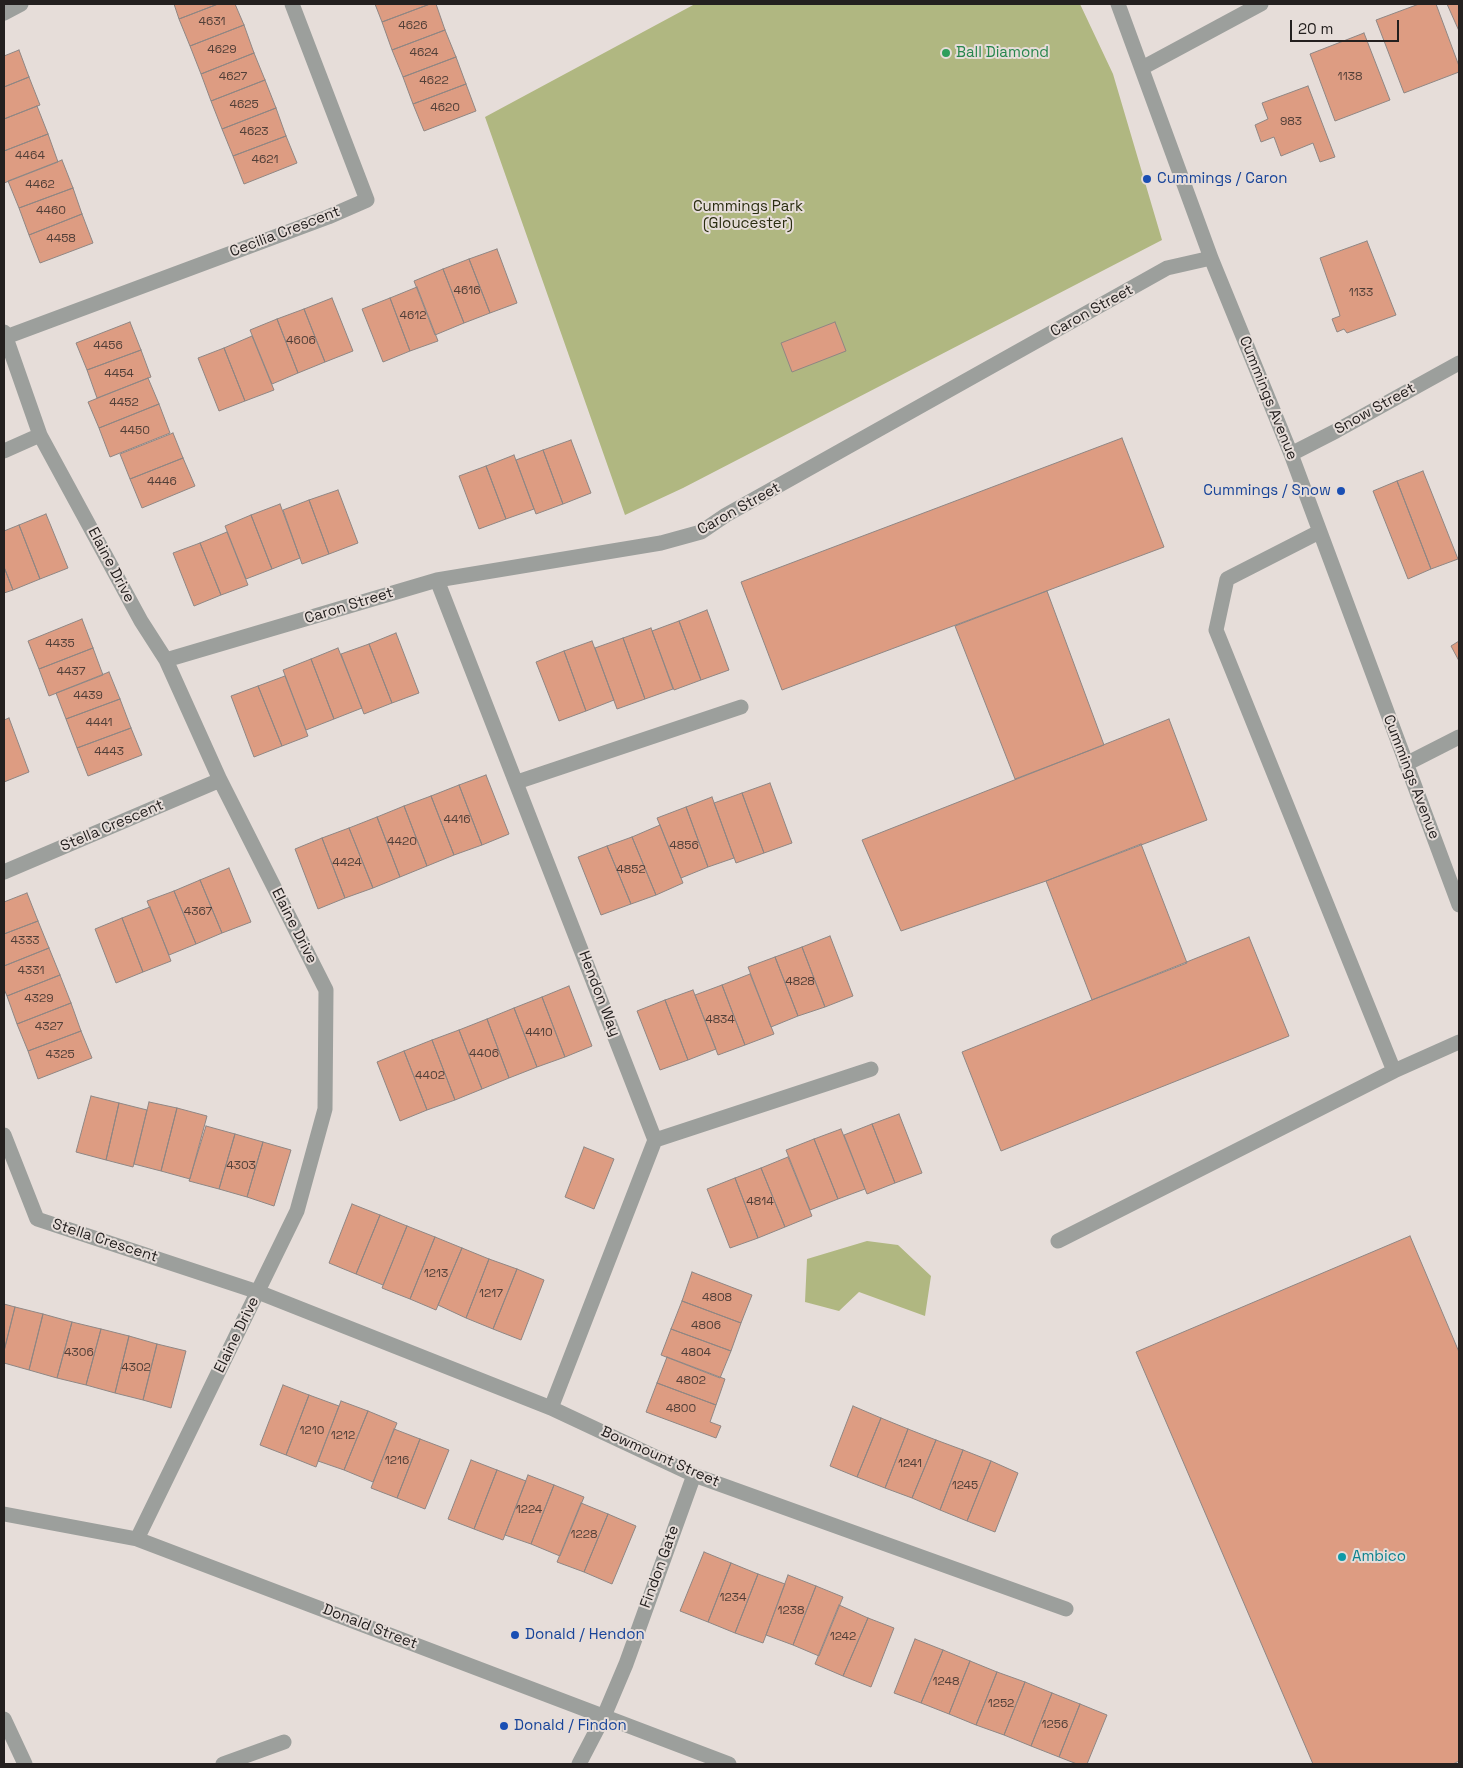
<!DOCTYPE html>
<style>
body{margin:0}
#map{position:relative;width:1463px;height:1768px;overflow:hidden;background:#e6ddd9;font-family:"Space Grotesk",sans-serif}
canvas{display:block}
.frame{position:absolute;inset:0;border:5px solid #24201f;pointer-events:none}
.scale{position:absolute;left:1290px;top:20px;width:109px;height:22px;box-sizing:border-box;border:2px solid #24201f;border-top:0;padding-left:6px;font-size:15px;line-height:18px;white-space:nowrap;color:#24201f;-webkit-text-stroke:4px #e6ddd9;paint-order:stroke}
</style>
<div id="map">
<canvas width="1463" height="1768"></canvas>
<div class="frame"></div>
<div class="scale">20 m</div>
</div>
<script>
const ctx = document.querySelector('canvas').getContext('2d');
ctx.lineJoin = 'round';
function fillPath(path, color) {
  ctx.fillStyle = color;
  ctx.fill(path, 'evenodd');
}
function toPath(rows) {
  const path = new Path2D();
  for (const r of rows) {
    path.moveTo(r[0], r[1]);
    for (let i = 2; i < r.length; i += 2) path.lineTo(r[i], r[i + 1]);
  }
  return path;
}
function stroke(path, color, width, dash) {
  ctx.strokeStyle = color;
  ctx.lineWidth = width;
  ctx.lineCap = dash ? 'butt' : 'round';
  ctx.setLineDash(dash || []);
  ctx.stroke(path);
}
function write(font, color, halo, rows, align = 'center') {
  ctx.font = font + ' "Space Grotesk",sans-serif';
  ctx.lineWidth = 4;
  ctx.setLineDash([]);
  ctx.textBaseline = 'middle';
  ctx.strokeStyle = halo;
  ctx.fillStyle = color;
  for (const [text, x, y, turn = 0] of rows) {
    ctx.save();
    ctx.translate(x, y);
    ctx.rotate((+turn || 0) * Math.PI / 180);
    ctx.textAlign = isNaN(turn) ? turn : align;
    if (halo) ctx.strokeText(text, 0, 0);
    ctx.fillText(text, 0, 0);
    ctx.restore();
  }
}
const green = toPath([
 [695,4,1080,4,1113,74,1162,240,683,488,625,515,485,117],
 [867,1241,898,1245,931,1276,925,1316,859,1292,839,1311,805,1302,807,1259]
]);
const building = toPath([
 [174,4,218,4,179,19,174,4],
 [218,4,235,4,244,25,190,46,179,19,218,4],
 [375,4,430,4,382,22,375,4],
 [430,4,436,4,445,30,392,50,382,22,430,4],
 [1419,4,1436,4,1459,66,1459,72,1404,93,1376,20,1419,4],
 [1447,4,1459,4,1459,31,1447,4],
 [244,25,254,53,201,74,190,46,244,25],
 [445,30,456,57,403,77,392,50,445,30],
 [1364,33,1390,100,1335,121,1310,54,1364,33],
 [19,50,29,77,4,87,4,56,19,50],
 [254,53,265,80,211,101,201,74,254,53],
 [456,57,466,84,413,104,403,77,456,57],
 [29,77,40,105,4,119,4,87,29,77],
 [265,80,276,108,222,129,211,101,265,80],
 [466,84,476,111,424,131,413,104,466,84],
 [1308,86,1335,157,1320,162,1313,143,1281,156,1274,137,1261,142,1255,125,1268,119,1262,103,1308,86],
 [37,106,48,134,4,151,4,119,37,106],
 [276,108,286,136,233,156,222,129,276,108],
 [48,134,58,162,4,183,4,151,48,134],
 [286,136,297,163,244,184,233,156,286,136],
 [62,160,73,188,19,208,8,181,62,160],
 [73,188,82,214,29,235,19,208,73,188],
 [82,214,93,243,40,263,29,235,82,214],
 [1367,241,1396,315,1347,333,1344,329,1337,332,1332,319,1340,316,1339,312,1320,258,1367,241],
 [497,249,517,303,490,313,469,259,497,249],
 [469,259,490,313,464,323,443,269,469,259],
 [443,269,464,323,435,335,414,281,443,269],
 [417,287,438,341,410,351,390,298,417,287],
 [332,298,353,351,325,362,304,309,332,298],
 [390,298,410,351,383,362,362,309,390,298],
 [304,309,325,362,298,373,277,319,304,309],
 [277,319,298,373,272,384,250,330,277,319],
 [130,322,141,350,87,370,76,343,130,322],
 [835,322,846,351,792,372,781,343,835,322],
 [252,336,274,390,245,401,224,348,252,336],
 [224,348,245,401,219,411,198,358,224,348],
 [141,350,151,377,97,398,87,370,141,350],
 [148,378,159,404,99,428,88,402,148,378],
 [159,404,170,433,110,457,99,428,159,404],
 [173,433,183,458,130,479,120,454,173,433],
 [1122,438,1164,547,782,690,741,582,1122,438],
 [571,440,591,493,563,504,543,450,571,440],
 [543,450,563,504,536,514,516,460,543,450],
 [514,455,534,509,506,519,486,466,514,455],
 [183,458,195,486,142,508,130,479,183,458],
 [486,466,506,519,479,529,459,476,486,466],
 [1423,471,1458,559,1431,569,1397,481,1423,471],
 [1397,481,1431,569,1408,579,1373,491,1397,481],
 [338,490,358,543,329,554,309,500,338,490],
 [309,500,329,554,302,564,283,510,309,500],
 [280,504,300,558,272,569,251,515,280,504],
 [46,514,68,568,40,579,19,525,46,514],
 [251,515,272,569,246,579,225,526,251,515],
 [19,525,40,579,13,590,4,567,4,531,19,525],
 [227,532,248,585,221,595,200,543,227,532],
 [200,543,221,595,194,606,173,553,200,543],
 [4,567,13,590,4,593,4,567],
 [1047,591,1104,745,1015,779,955,626,1047,591],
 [707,610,729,670,701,680,679,621,707,610],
 [82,619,93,648,39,669,28,641,82,619],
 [679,621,701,680,674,690,652,631,679,621],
 [651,628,673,689,645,699,623,638,651,628],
 [396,633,419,693,392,703,369,644,396,633],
 [623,638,645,699,617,709,595,648,623,638],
 [592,641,614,700,586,711,564,651,592,641],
 [1459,641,1459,661,1451,646,1459,641],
 [369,644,392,703,364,714,341,654,369,644],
 [93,648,103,675,49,696,39,669,93,648],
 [338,648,362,708,334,719,311,659,338,648],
 [564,651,586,711,559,721,536,662,564,651],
 [311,659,334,719,306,730,283,670,311,659],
 [109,672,120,699,66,719,56,693,109,672],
 [285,676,308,736,282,746,258,686,285,676],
 [258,686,282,746,254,757,231,696,258,686],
 [120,699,131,728,77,748,66,719,120,699],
 [9,718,29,772,4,782,4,720,9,718],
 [1169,719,1207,820,1046,881,901,931,862,840,1169,719],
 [131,728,142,755,88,776,77,748,131,728],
 [486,775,509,834,482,845,459,785,486,775],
 [770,783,792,843,764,853,742,793,770,783],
 [459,785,482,845,454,855,431,796,459,785],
 [742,793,764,853,736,863,714,803,742,793],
 [431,796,454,855,427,866,404,806,431,796],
 [712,797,734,858,708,867,686,807,712,797],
 [404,806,427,866,400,877,377,817,404,806],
 [686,807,708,867,681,878,657,818,686,807],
 [377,817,400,877,373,888,349,828,377,817],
 [660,825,683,883,656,895,632,837,660,825],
 [349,828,373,888,345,898,322,838,349,828],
 [632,837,656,895,631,904,607,846,632,837],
 [322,838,345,898,318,909,295,849,322,838],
 [1141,844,1187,963,1092,1000,1046,881,1141,844],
 [607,846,631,904,601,915,578,857,607,846],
 [229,868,251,922,222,933,200,880,229,868],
 [200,880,222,933,196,944,174,891,200,880],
 [174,891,196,944,169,955,147,901,174,891],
 [27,893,38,921,4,934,4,902,27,893],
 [150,907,171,961,143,972,122,918,150,907],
 [122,918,143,972,116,983,95,929,122,918],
 [38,921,49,948,4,966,4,934,38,921],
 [830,936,853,996,825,1007,802,947,830,936],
 [1249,937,1289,1036,1001,1151,962,1052,1249,937],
 [802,947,825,1007,798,1016,775,957,802,947],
 [49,948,60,975,7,996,4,989,4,966,49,948],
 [775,957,798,1016,771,1027,748,967,775,957],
 [750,974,774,1034,745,1045,722,985,750,974],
 [60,975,71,1003,17,1024,7,996,60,975],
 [722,985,745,1045,718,1055,695,995,722,985],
 [569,986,592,1046,565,1057,542,997,569,986],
 [693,990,716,1049,688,1060,665,1000,693,990],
 [542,997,565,1057,537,1067,514,1008,542,997],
 [665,1000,688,1060,660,1070,637,1011,665,1000],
 [71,1003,81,1031,28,1051,17,1024,71,1003],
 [514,1008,537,1067,509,1078,487,1019,514,1008],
 [487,1019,509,1078,482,1089,459,1030,487,1019],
 [459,1030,482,1089,455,1100,432,1040,459,1030],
 [81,1031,92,1058,38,1079,28,1051,81,1031],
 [432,1040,455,1100,427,1110,404,1051,432,1040],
 [404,1051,427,1110,400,1121,377,1062,404,1051],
 [91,1096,119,1103,106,1160,76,1152,91,1096],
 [149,1102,177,1108,161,1171,134,1164,149,1102],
 [119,1103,147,1110,133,1167,106,1160,119,1103],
 [177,1108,207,1116,190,1179,161,1171,177,1108],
 [899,1114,922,1173,895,1183,872,1124,899,1114],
 [872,1124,895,1183,867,1194,844,1135,872,1124],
 [206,1126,235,1134,219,1189,189,1181,206,1126],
 [841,1129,865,1189,838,1199,814,1139,841,1129],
 [235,1134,263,1142,247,1197,219,1189,235,1134],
 [814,1139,838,1199,810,1210,786,1150,814,1139],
 [263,1142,291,1150,274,1206,247,1197,263,1142],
 [584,1147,614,1159,594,1209,565,1197,584,1147],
 [788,1157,812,1216,785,1227,761,1168,788,1157],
 [761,1168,785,1227,758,1238,735,1178,761,1168],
 [735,1178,758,1238,730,1248,707,1189,735,1178],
 [352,1204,380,1215,356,1274,329,1263,352,1204],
 [380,1215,407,1226,383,1285,356,1274,380,1215],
 [407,1226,435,1237,410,1299,382,1288,407,1226],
 [1410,1236,1459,1352,1459,1761,1453,1764,1313,1764,1136,1352,1410,1236],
 [435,1237,462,1248,436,1310,410,1299,435,1237],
 [462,1248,489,1259,466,1318,438,1305,462,1248],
 [489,1259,517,1269,493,1329,466,1318,489,1259],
 [517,1269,544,1280,521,1340,493,1329,517,1269],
 [692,1272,752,1295,741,1323,682,1301,692,1272],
 [682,1301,741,1323,731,1351,671,1329,682,1301],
 [4,1304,15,1307,4,1351,4,1304],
 [15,1307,43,1314,29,1370,4,1363,4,1351,15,1307],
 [43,1314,72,1322,57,1378,29,1370,43,1314],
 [72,1322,101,1329,86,1385,57,1378,72,1322],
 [101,1329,129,1336,115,1393,86,1385,101,1329],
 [671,1329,731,1351,720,1378,661,1355,671,1329],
 [129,1336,157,1344,143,1400,115,1393,129,1336],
 [157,1344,186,1351,171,1408,143,1400,157,1344],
 [667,1357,725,1379,716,1405,657,1383,667,1357],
 [657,1383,716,1405,710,1422,721,1426,716,1438,646,1412,657,1383],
 [283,1385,309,1395,286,1455,260,1445,283,1385],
 [309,1395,339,1406,316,1467,286,1455,309,1395],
 [341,1401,368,1411,344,1470,318,1461,341,1401],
 [853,1406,881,1418,857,1477,830,1466,853,1406],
 [368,1411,397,1423,373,1482,344,1470,368,1411],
 [881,1418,908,1429,885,1488,857,1477,881,1418],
 [394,1429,420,1439,397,1498,371,1488,394,1429],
 [908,1429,936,1440,912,1498,885,1488,908,1429],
 [420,1439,449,1450,425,1509,397,1498,420,1439],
 [936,1440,963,1450,940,1510,912,1498,936,1440],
 [963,1450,991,1461,967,1521,940,1510,963,1450],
 [471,1460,497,1470,474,1529,448,1519,471,1460],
 [991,1461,1018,1473,995,1532,967,1521,991,1461],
 [497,1470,526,1481,503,1540,474,1529,497,1470],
 [528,1475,554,1485,531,1544,505,1535,528,1475],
 [554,1485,584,1497,560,1556,531,1544,554,1485],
 [581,1503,608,1514,584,1572,557,1562,581,1503],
 [608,1514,636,1526,612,1584,584,1572,608,1514],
 [704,1552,731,1563,708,1622,680,1611,704,1552],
 [731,1563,758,1574,735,1633,708,1622,731,1563],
 [758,1574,785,1584,763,1643,735,1633,758,1574],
 [788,1575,816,1586,793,1645,766,1635,788,1575],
 [816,1586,843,1597,819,1656,793,1645,816,1586],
 [839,1605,868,1618,843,1676,815,1664,839,1605],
 [868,1618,894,1628,871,1687,843,1676,868,1618],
 [915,1639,943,1650,921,1703,894,1693,915,1639],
 [943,1650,970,1661,949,1714,921,1703,943,1650],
 [970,1661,997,1672,976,1725,949,1714,970,1661],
 [997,1672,1025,1682,1004,1735,976,1725,997,1672],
 [1025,1682,1052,1693,1031,1746,1004,1735,1025,1682],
 [1052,1693,1080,1704,1059,1757,1031,1746,1052,1693],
 [1080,1704,1107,1715,1087,1764,1077,1764,1059,1757,1080,1704]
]);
const minor = toPath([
 [1118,4,1211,258,1291,454,1459,905],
 [4,13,21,4],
 [1142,68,1261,4],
 [4,332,40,435,141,621,166,660,220,780,326,990,325,1109,297,1211,137,1539],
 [6,337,328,217,367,200,292,4],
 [4,451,40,435],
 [1291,454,1336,431,1459,363],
 [1319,532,1227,579,1216,630,1394,1071,1459,1042],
 [437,580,655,1140,551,1408],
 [166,660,437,580,661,543,701,532,726,515,1167,268,1211,258],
 [1406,764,1459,737],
 [517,782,741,707],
 [4,872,220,780],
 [4,1135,37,1219,258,1292,551,1408,694,1475,1066,1609],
 [655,1140,871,1069],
 [1058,1241,1394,1071],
 [4,1514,137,1539,729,1764],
 [4,1719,25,1764],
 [223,1764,284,1742],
 [579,1764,604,1716,626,1664,694,1475]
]);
const markers = [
 [946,53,5,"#2e9e5b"],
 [1147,179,5,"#1a4fb4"],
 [1341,491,5,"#1a4fb4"],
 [1342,1557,5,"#0f9aa8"],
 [515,1635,5,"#1a4fb4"],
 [504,1726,5,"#1a4fb4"]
];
const numberNames = [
 ["4631",212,22],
 ["4626",413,26],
 ["4629",222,50],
 ["4624",424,53],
 ["4627",233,77],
 ["1138",1350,77],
 ["4622",434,81],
 ["4625",244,105],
 ["4620",445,108],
 ["983",1291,122],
 ["4623",254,132],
 ["4464",30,156],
 ["4621",265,160],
 ["4462",40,185],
 ["4460",51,211],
 ["4458",61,239],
 ["4616",467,291],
 ["1133",1361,293],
 ["4612",413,316],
 ["4606",301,341],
 ["4456",108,346],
 ["4454",119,374],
 ["4452",124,403],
 ["4450",135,431],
 ["4446",162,482],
 ["4435",60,644],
 ["4437",71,672],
 ["4439",88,696],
 ["4441",99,723],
 ["4443",109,752],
 ["4416",457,820],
 ["4420",402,842],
 ["4856",684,846],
 ["4424",347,863],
 ["4852",631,870],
 ["4367",198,912],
 ["4333",25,941],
 ["4331",31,971],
 ["4828",800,982],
 ["4329",39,999],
 ["4834",720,1020],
 ["4327",49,1027],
 ["4410",539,1033],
 ["4406",484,1054],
 ["4325",60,1055],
 ["4402",430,1076],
 ["4303",241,1166],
 ["4814",760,1202],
 ["1213",436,1274],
 ["1217",491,1294],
 ["4808",717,1298],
 ["4806",706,1326],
 ["4306",79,1353],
 ["4804",696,1353],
 ["4302",136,1368],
 ["4802",691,1381],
 ["4800",681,1409],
 ["1210",312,1431],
 ["1212",343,1436],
 ["1216",397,1461],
 ["1241",910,1464],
 ["1245",965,1486],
 ["1224",529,1510],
 ["1228",584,1535],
 ["1234",733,1598],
 ["1238",791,1611],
 ["1242",843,1637],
 ["1248",946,1682],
 ["1252",1001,1704],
 ["1256",1055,1725]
];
const leisureNames = [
 ["Ball Diamond",956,53]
];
const transitNames = [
 ["Cummings / Caron",1157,179],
 ["Cummings / Snow",1331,491,"right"],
 ["Donald / Hendon",525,1635],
 ["Donald / Findon",514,1726]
];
const parkNames = [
 ["Cummings Park",748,207],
 ["(Gloucester)",748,224]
];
const streetNames = [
 ["Cecilia Crescent",285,232,-21],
 ["Caron Street",1092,311,-29],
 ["Cummings Avenue",1268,398,68],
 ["Snow Street",1375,409,-29],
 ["Caron Street",739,509,-29],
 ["Elaine Drive",111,565,62],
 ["Caron Street",349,606,-17],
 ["Cummings Avenue",1411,777,69],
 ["Stella Crescent",112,826,-23],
 ["Elaine Drive",294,926,63],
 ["Hendon Way",599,994,69],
 ["Stella Crescent",105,1241,18],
 ["Elaine Drive",237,1335,-64],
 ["Bowmount Street",660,1457,24],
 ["Findon Gate",660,1567,-70],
 ["Donald Street",370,1627,21]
];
const cultureNames = [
 ["Ambico",1352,1557]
];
fillPath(green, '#b0b781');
fillPath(building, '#dd9c82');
stroke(building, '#8f8683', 1);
stroke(minor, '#9c9f9c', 15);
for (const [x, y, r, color] of markers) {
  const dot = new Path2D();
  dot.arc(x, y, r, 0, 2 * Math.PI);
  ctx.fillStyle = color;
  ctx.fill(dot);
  stroke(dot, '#e6ddd9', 2);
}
write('12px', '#523f38', null, numberNames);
write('15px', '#27864d', '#e6ddd9', leisureNames, 'left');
write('15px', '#164399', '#e6ddd9', transitNames, 'left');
write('15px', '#2a2d10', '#e6ddd9', parkNames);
write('15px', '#24201f', '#e6ddd9', streetNames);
write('15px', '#0d838f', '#e6ddd9', cultureNames, 'left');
</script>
